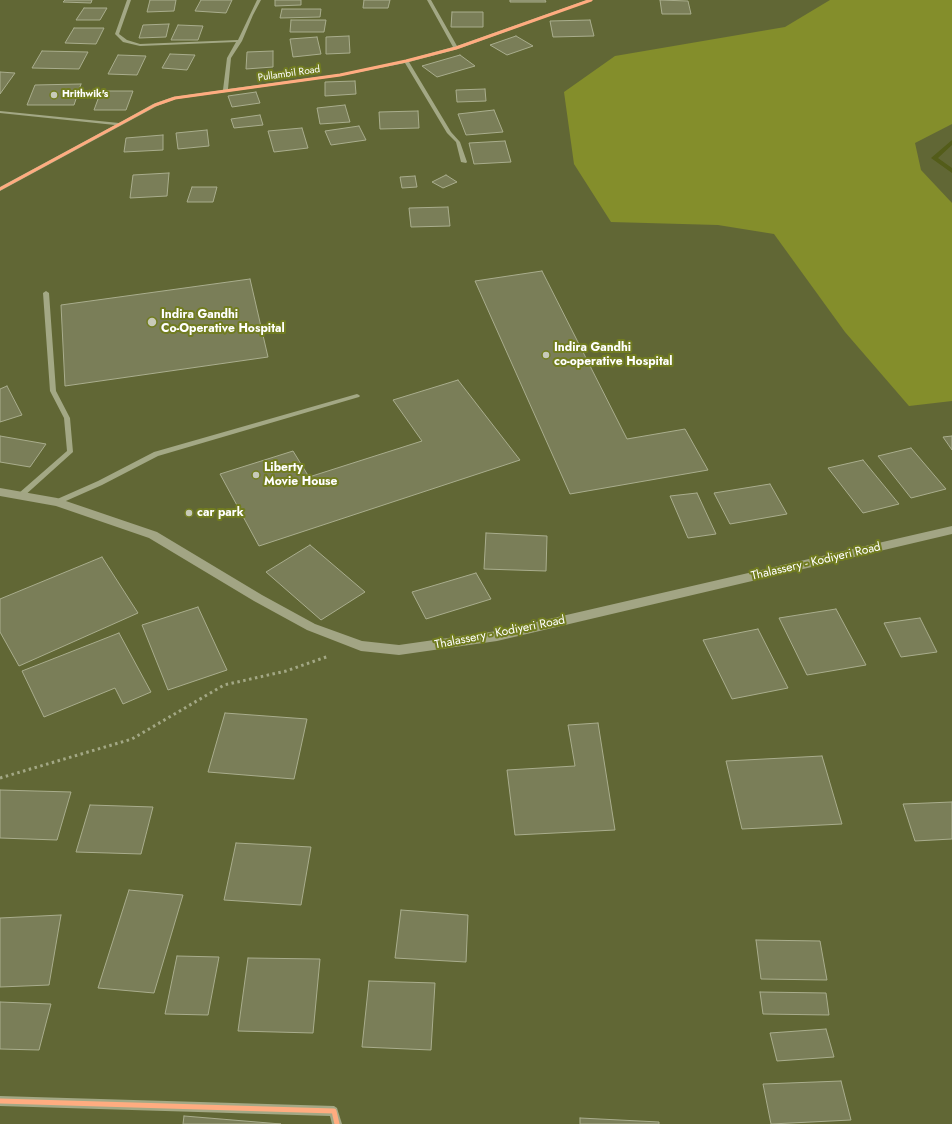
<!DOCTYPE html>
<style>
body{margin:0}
canvas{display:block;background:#616735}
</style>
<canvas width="952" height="1124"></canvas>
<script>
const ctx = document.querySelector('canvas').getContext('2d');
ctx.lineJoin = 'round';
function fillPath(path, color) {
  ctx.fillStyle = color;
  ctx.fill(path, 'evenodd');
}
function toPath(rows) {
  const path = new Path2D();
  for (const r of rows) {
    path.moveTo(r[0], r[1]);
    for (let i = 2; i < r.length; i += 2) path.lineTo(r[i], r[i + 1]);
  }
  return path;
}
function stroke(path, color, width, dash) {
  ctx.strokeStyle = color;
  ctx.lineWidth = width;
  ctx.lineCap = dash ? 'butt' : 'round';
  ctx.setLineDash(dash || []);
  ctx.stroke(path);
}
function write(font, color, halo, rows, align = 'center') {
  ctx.font = font + ' Jost,sans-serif';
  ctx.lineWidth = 4;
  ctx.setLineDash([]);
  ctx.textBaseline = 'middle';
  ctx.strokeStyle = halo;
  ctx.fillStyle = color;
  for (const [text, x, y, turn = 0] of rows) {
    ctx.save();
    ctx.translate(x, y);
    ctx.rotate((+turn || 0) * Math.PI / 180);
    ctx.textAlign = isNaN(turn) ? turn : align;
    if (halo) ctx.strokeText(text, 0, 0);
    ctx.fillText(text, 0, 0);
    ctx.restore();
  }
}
const green = toPath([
 [830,0,952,0,952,124,915,143,921,170,952,203,952,401,909,406,845,332,774,234,718,225,611,222,574,164,564,92,615,56,785,27]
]);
const stream = toPath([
 [952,140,952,145,938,158,952,168,952,173,931,158,952,140]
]);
const building = toPath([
 [65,0,92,0,91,3,63,2,65,0],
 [150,0,176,0,174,11,147,12,150,0],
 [201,0,232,0,226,13,195,11,201,0],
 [275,0,301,0,301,5,275,6,275,0],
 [364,0,390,0,388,8,363,8,364,0],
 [510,0,545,0,546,2,510,2,510,0],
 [660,0,688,1,691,14,662,14,660,0],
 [84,8,107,8,100,20,76,20,84,8],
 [282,9,321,9,320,17,280,18,282,9],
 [452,12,483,12,483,27,451,27,452,12],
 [291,20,326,20,324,32,290,32,291,20],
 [590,20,594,36,553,37,550,21,590,20],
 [169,24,166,37,139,38,143,25,169,24],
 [178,25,203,26,198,40,171,40,178,25],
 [74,28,104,28,96,44,65,43,74,28],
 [349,36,350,53,326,54,326,37,349,36],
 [516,36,533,46,507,55,490,45,516,36],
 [317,37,321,54,293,57,290,39,317,37],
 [42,51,88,52,79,69,32,68,42,51],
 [273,51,273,67,246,69,247,52,273,51],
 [170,54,195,55,187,70,162,68,170,54],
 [118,55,146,56,137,75,108,74,118,55],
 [460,55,475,66,437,77,422,66,460,55],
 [0,72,15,73,0,94,0,72],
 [355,81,356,94,325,96,325,82,355,81],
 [81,84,74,105,27,105,35,85,81,84],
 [485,89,486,101,457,102,456,90,485,89],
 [101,91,133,91,126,110,94,110,101,91],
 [256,92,260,103,232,107,228,96,256,92],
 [345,105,350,122,320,124,317,108,345,105],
 [494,110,503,132,466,135,458,114,494,110],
 [418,111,419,128,380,129,379,112,418,111],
 [260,115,263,125,234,128,231,119,260,115],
 [359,126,366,140,331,145,325,131,359,126],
 [302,128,308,148,274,152,268,131,302,128],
 [207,130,209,146,178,149,176,133,207,130],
 [163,135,163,150,124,152,126,138,163,135],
 [505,141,511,162,474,164,469,143,505,141],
 [169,173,167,196,130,198,133,175,169,173],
 [446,175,457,182,443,188,432,182,446,175],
 [415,176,417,187,402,188,400,177,415,176],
 [192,187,217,187,213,202,187,202,192,187],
 [448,207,450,226,411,227,409,208,448,207],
 [542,271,627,439,685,429,708,470,570,494,475,281,542,271],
 [250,279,268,357,65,386,61,305,250,279],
 [458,380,520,460,259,546,220,474,293,451,309,477,422,441,393,400,458,380],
 [7,386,22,415,0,422,0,389,7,386],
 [0,436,46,444,30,467,0,462,0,436],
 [952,436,952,450,943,437,952,436],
 [911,448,946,489,911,498,878,456,911,448],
 [863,460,899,504,863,513,828,468,863,460],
 [770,484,787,514,730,524,714,493,770,484],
 [697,493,716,534,688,538,670,496,697,493],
 [486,533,547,536,546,571,484,569,486,533],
 [310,545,365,592,321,620,266,572,310,545],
 [102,557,138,613,19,666,0,632,0,599,102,557],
 [476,573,491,599,426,619,412,592,476,573],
 [198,607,227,670,168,690,142,625,198,607],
 [836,609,866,665,807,675,779,618,836,609],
 [920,618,937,652,901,657,884,623,920,618],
 [758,629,788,688,732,699,703,640,758,629],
 [119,633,151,692,123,704,115,688,44,717,22,671,119,633],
 [225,713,307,719,294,779,208,772,225,713],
 [598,723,615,830,515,835,507,770,575,766,568,725,598,723],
 [822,756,842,824,742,829,726,761,822,756],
 [0,790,71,792,57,840,0,838,0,790],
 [952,802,952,839,915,841,903,804,952,802],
 [90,805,153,807,141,854,76,852,90,805],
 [236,843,311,847,301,905,224,900,236,843],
 [129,890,183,895,154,993,98,988,129,890],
 [401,910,468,915,466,962,395,958,401,910],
 [61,915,49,985,0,987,0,918,61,915],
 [756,940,820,941,827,980,761,979,756,940],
 [177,956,219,957,208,1015,165,1014,177,956],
 [248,958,320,959,313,1033,238,1031,248,958],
 [369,981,435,983,431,1050,362,1047,369,981],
 [760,992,826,993,829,1015,763,1014,760,992],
 [0,1002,51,1004,39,1050,0,1049,0,1002],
 [826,1029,834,1057,777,1061,770,1033,826,1029],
 [841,1081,851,1120,771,1124,763,1084,841,1081],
 [184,1116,281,1124,183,1124,184,1116],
 [580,1118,659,1122,659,1124,580,1124,580,1118]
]);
const path = toPath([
 [0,778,132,739,224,685,286,671,329,656]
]);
const minor = toPath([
 [127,0,131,0,119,34,127,40,140,44,238,40,257,0,261,0,253,15,242,41,231,58,228,89,340,74,406,60,453,47,427,0,431,0,457,46,587,0,593,0,458,49,409,62,451,132,460,142,467,162,466,163,461,162,456,142,447,133,405,63,340,76,176,99,157,106,0,191,0,187,115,125,0,113,0,111,119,123,153,104,173,97,223,90,227,58,236,42,140,46,123,42,115,34,127,0],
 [46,291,49,293,56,391,70,418,73,452,23,497,21,497,18,495,19,493,67,451,64,418,50,391,43,293,46,291],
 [357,394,359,395,360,396,359,397,158,456,102,485,59,504,57,504,54,502,55,500,98,481,154,452,357,394],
 [0,1096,334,1106,337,1108,342,1124,332,1124,330,1116,0,1106,0,1096]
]);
const major = toPath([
 [0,488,57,498,157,532,262,595,315,624,362,641,399,645,497,631,952,526,952,534,497,641,399,655,361,651,307,630,254,601,149,538,56,506,0,496,0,488]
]);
const cyclewayFar1 = toPath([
 [0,189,155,105,175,98,340,75,406,61,456,48,591,0]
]);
const cycleway = toPath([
 [0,1101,334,1111,337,1124]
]);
const markers = [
 [54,95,4,"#c8cab8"],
 [152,322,5,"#c8cab8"],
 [546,355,4,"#c8cab8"],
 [256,475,4,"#c8cab8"],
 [189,513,4,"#c8cab8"]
];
const farStreetnames = [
 ["Pullambil Road",289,74,-8]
];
const farPoinames = [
 ["Hrithwik's",62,95]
];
const poiNames = [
 ["Indira Gandhi",161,315],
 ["Co-Operative Hospital",161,329],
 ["Indira Gandhi",554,348],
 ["co-operative Hospital",554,362],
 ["Liberty",264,468],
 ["Movie House",264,482],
 ["car park",197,513]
];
const streetNames = [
 ["Thalassery - Kodiyeri Road",816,562,-13],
 ["Thalassery - Kodiyeri Road",500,633,-11]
];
fillPath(green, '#848e2b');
fillPath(stream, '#535c19');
fillPath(building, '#7a7e58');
stroke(building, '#a9ad8d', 1);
stroke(path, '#a3a885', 3, [2.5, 3.5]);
fillPath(minor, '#a3a885');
fillPath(major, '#a2a584');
stroke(cyclewayFar1, '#ffac80', 3);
stroke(cycleway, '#ffac80', 5);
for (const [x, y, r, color] of markers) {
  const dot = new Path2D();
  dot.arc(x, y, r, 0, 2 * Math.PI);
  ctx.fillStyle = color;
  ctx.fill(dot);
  stroke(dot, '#717c20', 1.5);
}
write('10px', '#fff', '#717c20', farStreetnames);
write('bold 10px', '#fff', '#717c20', farPoinames, 'left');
write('bold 12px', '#fff', '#717c20', poiNames, 'left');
write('12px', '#fff', '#717c20', streetNames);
</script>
